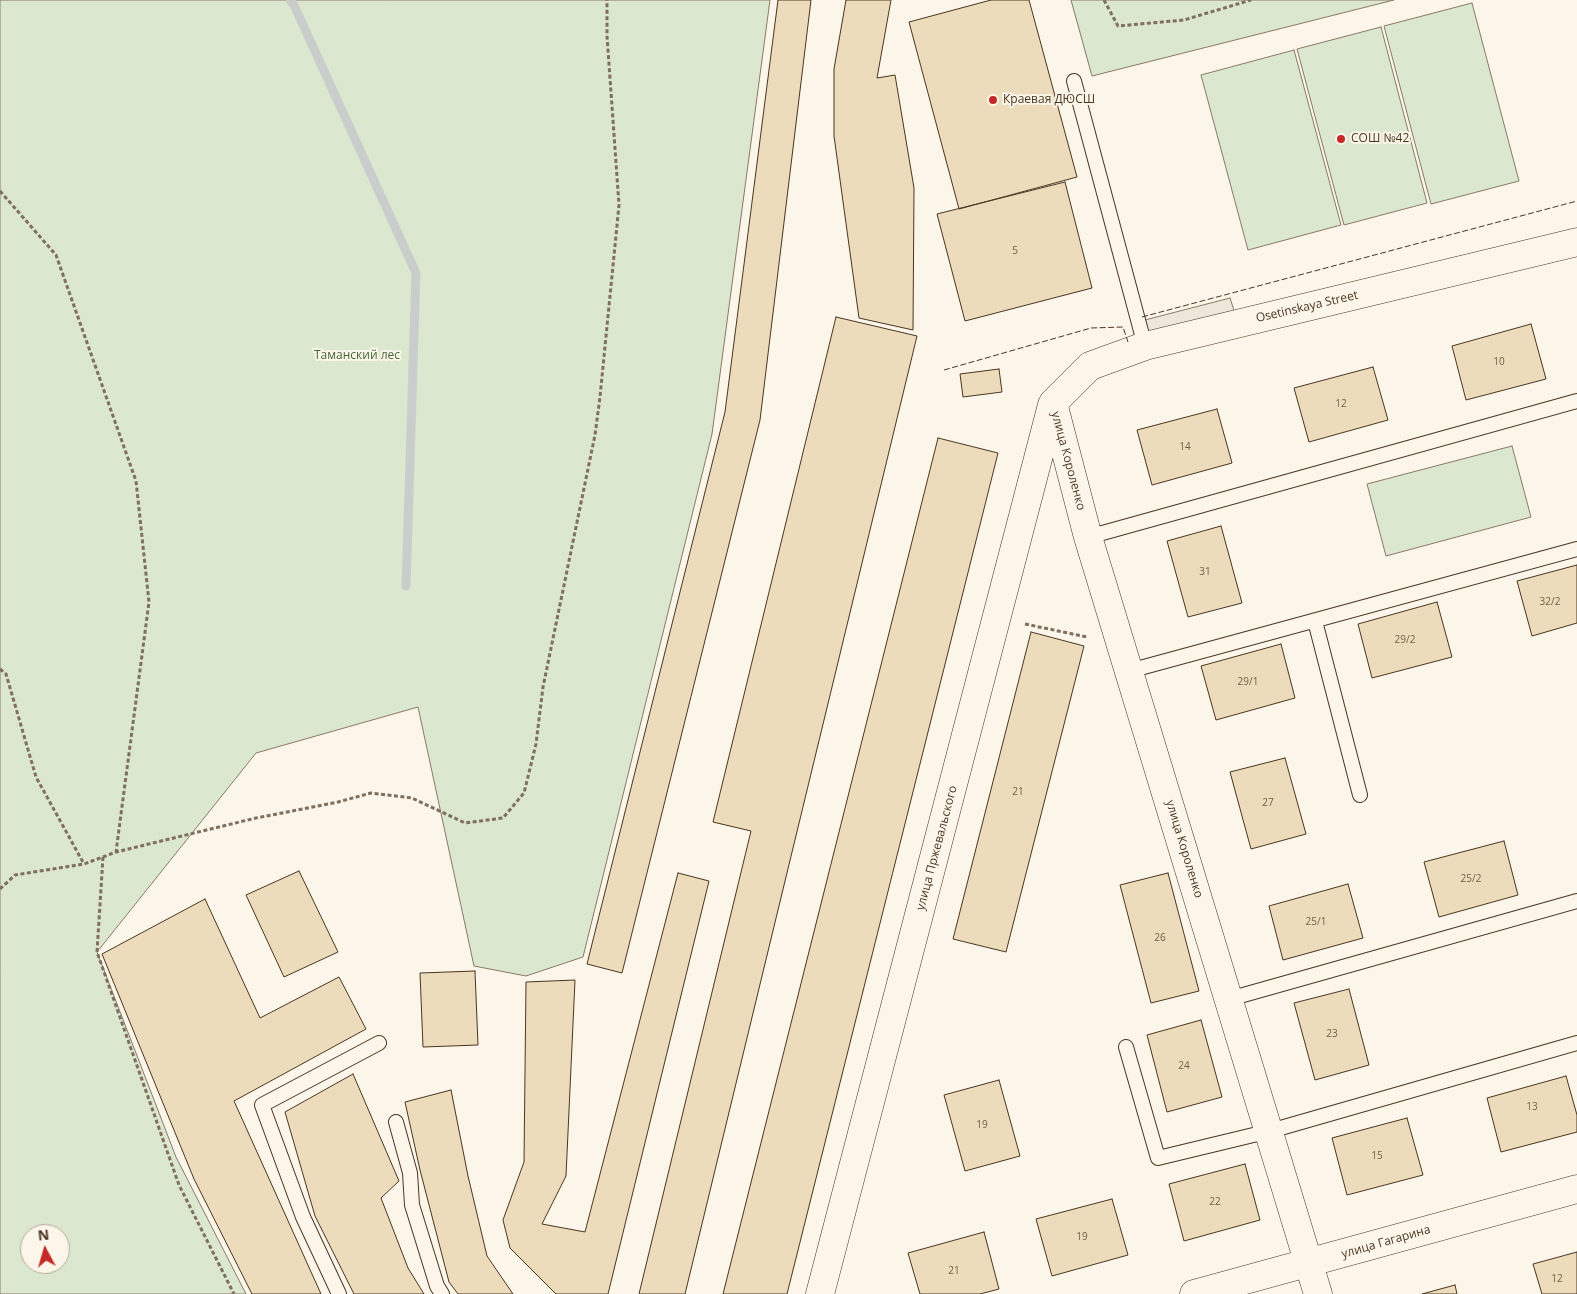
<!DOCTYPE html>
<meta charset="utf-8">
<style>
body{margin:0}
#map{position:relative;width:1577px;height:1294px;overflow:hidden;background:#fbf6e9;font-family:"Open Sans",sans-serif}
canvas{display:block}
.north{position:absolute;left:20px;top:1224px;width:50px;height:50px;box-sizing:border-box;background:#fbf6e9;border:1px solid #b4a999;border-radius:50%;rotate:354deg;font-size:14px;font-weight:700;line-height:20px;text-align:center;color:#4a3520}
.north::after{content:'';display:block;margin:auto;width:18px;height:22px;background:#c62828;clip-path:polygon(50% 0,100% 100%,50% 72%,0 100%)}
</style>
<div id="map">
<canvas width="1577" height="1294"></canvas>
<div class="north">N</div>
</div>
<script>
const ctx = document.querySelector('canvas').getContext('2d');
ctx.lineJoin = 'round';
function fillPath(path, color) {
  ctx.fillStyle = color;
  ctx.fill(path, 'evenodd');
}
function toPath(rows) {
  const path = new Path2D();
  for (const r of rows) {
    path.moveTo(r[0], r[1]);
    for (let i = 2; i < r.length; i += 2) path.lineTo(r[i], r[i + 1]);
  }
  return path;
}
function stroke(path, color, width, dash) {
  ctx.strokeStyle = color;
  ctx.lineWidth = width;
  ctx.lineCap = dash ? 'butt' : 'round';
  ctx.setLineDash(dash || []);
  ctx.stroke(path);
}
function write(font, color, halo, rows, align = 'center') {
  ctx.font = font + ' "Open Sans",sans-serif';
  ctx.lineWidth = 4;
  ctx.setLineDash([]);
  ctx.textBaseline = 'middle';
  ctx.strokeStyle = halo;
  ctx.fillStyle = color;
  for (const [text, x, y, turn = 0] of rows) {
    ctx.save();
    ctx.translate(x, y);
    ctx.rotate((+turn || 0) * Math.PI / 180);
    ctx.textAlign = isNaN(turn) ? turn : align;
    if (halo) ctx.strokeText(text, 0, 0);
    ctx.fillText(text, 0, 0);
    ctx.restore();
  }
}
const green = toPath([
 [0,0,770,0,712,434,583,957,526,976,474,966,418,707,256,753,97,952,176,1157,246,1294,0,1294,0,0],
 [30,1234,60,1234,60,1264,30,1264,30,1234],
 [1071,0,1394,0,1092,76,1071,0],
 [1472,3,1519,181,1431,204,1384,26,1472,3],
 [1381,27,1427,203,1344,225,1297,49,1381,27],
 [1294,50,1341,225,1248,250,1201,75,1294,50],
 [1512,446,1531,517,1386,556,1367,484,1512,446]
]);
const parking = toPath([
 [1230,298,1237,320,1147,345,1141,321,1230,298]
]);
const stream = toPath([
 [290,0,294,5,416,273,406,586]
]);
const building = toPath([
 [778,0,811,0,760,420,622,973,587,964,725,412,778,0],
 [846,0,891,0,877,78,895,75,914,188,913,330,859,318,834,136,834,69,846,0],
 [991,0,1029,0,1077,177,959,209,909,22,991,0],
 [1065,182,1092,288,965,321,937,214,1065,182],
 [836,317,917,336,685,1294,639,1294,751,831,713,822,836,317],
 [1531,324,1546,379,1466,400,1452,346,1531,324],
 [1373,367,1388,420,1309,442,1294,388,1373,367],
 [999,369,1002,392,963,397,960,374,999,369],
 [1217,409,1232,463,1152,485,1137,430,1217,409],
 [938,438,998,453,787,1294,723,1294,938,438],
 [1221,526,1242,603,1188,617,1167,541,1221,526],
 [1577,565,1577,623,1532,636,1517,581,1577,565],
 [1437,602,1452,657,1372,678,1358,624,1437,602],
 [1031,632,1084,646,1006,952,953,939,1031,632],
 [1281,644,1295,698,1216,720,1201,666,1281,644],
 [1285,758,1306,834,1251,849,1230,772,1285,758],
 [1504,841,1518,895,1439,917,1424,862,1504,841],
 [299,871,338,952,284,977,246,895,299,871],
 [678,873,709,881,608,1294,556,1294,510,1248,503,1220,524,1162,526,982,575,980,566,1176,542,1224,585,1232,678,873],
 [1168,873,1199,991,1151,1003,1120,885,1168,873],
 [1348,884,1363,938,1283,960,1269,906,1348,884],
 [205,899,260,1018,339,977,366,1029,234,1101,321,1294,252,1294,194,1179,102,954,205,899],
 [475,971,478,1045,423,1047,420,973,475,971],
 [1349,989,1369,1065,1315,1080,1294,1003,1349,989],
 [1201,1020,1222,1097,1167,1112,1147,1035,1201,1020],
 [353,1074,399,1181,381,1198,408,1268,424,1294,354,1294,315,1216,285,1112,353,1074],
 [1566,1076,1577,1115,1577,1132,1501,1152,1487,1098,1566,1076],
 [999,1080,1020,1156,965,1171,944,1095,999,1080],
 [451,1090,468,1176,487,1256,513,1294,458,1294,449,1282,420,1170,405,1102,451,1090],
 [1407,1118,1423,1175,1347,1195,1332,1138,1407,1118],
 [1245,1164,1260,1220,1184,1241,1169,1184,1245,1164],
 [1112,1199,1128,1255,1052,1276,1036,1219,1112,1199],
 [984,1232,999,1289,980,1294,920,1294,908,1253,984,1232],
 [1577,1252,1577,1294,1542,1294,1533,1264,1577,1252],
 [1455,1285,1457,1294,1422,1294,1455,1285]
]);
const path = toPath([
 [1104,0,1118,26,1184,20,1251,0],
 [0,191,56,255,136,481,149,602,116,852],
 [1025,624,1087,637],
 [0,669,6,674,36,777,84,864],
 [103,857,97,952,179,1185,234,1294],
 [0,889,15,875,84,864,116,852,256,818,338,802,371,793,412,798,465,823,503,818,524,793,536,744,543,687,595,435,600,397,619,205,607,36,607,0]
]);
const service = toPath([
 [1074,81,1145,346],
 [1088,537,1577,401],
 [1315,621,1360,795],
 [1129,671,1577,549],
 [1229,999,1577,901],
 [1126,1047,1158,1158,1270,1131,1577,1043],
 [396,1122,410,1173,412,1205,437,1286,442,1294],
 [339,1294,303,1217,262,1105,379,1043]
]);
const minor = toPath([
 [1053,403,1088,537,1318,1294],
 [1053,403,1090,366,1145,346,1577,242],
 [820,1294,1052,405],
 [1194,1294,1577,1189]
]);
const fence = toPath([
 [1142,317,1577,201],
 [944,370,1091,328,1123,327,1128,342]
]);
const markers = [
 [993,100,5,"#c62828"],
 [1341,139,5,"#c62828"]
];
const numberNames = [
 ["5",1015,251],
 ["10",1499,362],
 ["12",1341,404],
 ["14",1185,447],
 ["31",1205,572],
 ["32/2",1550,602],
 ["29/2",1405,640],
 ["29/1",1248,682],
 ["21",1018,792],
 ["27",1268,803],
 ["25/2",1471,879],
 ["25/1",1316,922],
 ["26",1160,938],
 ["23",1332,1034],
 ["24",1184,1066],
 ["13",1532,1107],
 ["19",982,1125],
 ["15",1377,1156],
 ["22",1215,1202],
 ["19",1082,1237],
 ["21",954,1271],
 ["12",1557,1279]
];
const poiNames = [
 ["Краевая ДЮСШ",1003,100],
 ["СОШ №42",1351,139]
];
const streetNames = [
 ["Osetinskaya Street",1307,307,-13],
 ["улица Короленко",1068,461,75],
 ["улица Пржевальского",937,848,-75],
 ["улица Короленко",1184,849,73],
 ["улица Гагарина",1386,1242,-16]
];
const parkNames = [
 ["Таманский лес",357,356]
];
fillPath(green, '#dce7d0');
stroke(green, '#887966', 1);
fillPath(parking, '#ede7d9');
stroke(parking, '#887966', 1);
stroke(stream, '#c9cecd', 9);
fillPath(building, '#ecdcbc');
stroke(building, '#4a3520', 1);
stroke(service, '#4a3520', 16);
stroke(minor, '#4a3520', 29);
stroke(path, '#7f6f5c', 3, [4, 2.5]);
stroke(service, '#fbf6e9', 14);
stroke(minor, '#fbf6e9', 28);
stroke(fence, '#4a3520', 1, [6, 2.5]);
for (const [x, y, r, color] of markers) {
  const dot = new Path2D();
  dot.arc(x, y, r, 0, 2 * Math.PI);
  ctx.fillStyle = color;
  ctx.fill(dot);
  stroke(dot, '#fbf6e9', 2);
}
write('10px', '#725f47', null, numberNames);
write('12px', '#4a3520', '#fbf6e9', poiNames, 'left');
write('12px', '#4a3520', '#fbf6e9', streetNames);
write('12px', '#436837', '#fbf6e9', parkNames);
</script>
